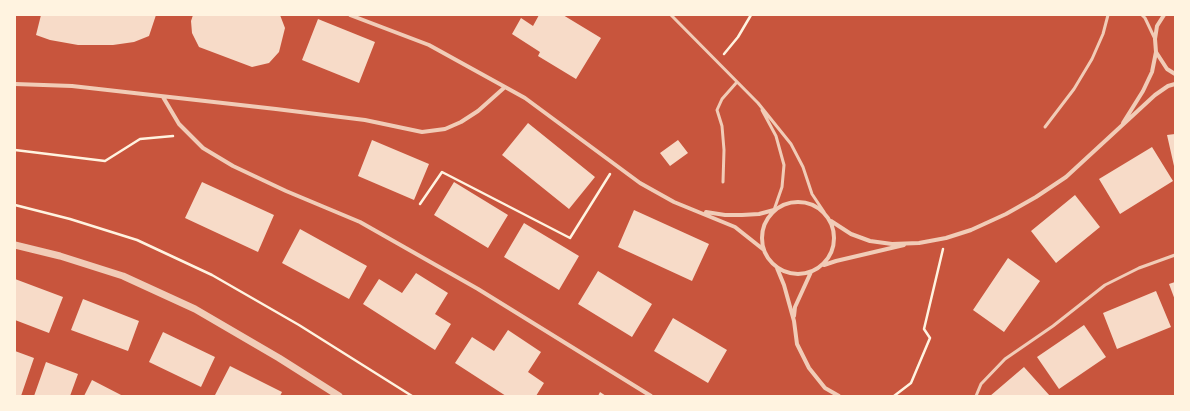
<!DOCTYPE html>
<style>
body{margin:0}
#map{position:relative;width:1190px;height:411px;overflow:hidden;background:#c8553d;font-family:Roboto,sans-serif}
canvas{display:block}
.frame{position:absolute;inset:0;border:16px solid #fff3e0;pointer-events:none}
</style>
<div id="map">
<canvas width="1190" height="411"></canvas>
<div class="frame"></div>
</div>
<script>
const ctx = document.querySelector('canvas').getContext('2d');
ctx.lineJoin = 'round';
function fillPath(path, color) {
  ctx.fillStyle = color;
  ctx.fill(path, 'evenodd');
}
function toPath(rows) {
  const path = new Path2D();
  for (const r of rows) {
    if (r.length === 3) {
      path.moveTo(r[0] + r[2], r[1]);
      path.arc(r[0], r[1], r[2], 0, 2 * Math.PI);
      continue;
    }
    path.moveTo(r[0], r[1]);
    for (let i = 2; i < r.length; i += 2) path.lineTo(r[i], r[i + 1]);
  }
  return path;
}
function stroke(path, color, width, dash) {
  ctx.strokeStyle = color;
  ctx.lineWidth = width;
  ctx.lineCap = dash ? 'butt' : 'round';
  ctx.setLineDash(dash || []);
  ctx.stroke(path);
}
const building = toPath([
 [41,15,156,15,149,36,134,42,113,45,78,45,50,40,36,35],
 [193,15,280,15,285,28,279,52,269,63,252,67,199,47,192,33,191,21],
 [539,15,563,15,601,38,576,79,538,56,540,52,512,34,521,18,533,26],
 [318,19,375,42,359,83,302,60],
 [528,123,595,177,569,209,502,155],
 [1175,134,1175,165,1174,166,1167,135],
 [372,140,429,164,414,200,358,176],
 [678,140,688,153,670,166,660,153],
 [1152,147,1173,181,1120,214,1099,179],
 [202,182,274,215,258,252,185,218],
 [454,182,508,215,488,248,434,215],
 [1075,195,1100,227,1056,263,1031,231],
 [634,210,709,244,692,281,618,247],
 [524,223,579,256,559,290,504,257],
 [300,229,367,266,349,299,282,263],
 [1008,258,1040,281,1004,332,973,310],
 [598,271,652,304,632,337,578,304],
 [416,273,448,293,435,314,451,324,435,350,363,304,379,279,402,293],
 [15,279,63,297,49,333,15,320],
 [1175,282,1175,300,1169,284],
 [1156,291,1171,327,1117,349,1103,313],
 [83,299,139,321,128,351,71,330],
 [673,318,727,350,708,383,654,351],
 [1084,325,1106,357,1059,389,1037,357],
 [508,330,541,352,528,372,544,383,536,396,506,396,455,363,472,337,494,351],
 [163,332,215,357,201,387,149,362],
 [15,351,34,358,21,396,15,395],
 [46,362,78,374,70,396,34,396],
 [230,366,282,392,280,396,215,395],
 [1024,367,1050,396,990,396],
 [92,380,123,396,84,396],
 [600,392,606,396,598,396]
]);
const path = toPath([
 [724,54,738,37,751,15],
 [15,150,105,161,140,139,173,136],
 [420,204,442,172,570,238,610,174],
 [15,205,70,219,137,240,212,275,299,325,412,396],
 [894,396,911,383,930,338,924,329,943,249]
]);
const service = toPath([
 [671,15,758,103,791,144,803,167,812,194,824,212],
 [1142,15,1145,18,1155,39],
 [762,110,776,136,784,165,782,187,774,210],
 [1045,127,1074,89,1092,59,1103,34,1108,15],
 [723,182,724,150,722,126,717,110,722,99,737,82],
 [976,396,981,384,1005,359,1053,326,1105,285,1139,268,1175,255]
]);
const minor = toPath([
 [350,15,429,45,525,98,640,183,674,202,735,227,764,250],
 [1164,15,1157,26,1155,39,1156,52,1167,69,1175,74],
 [15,84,72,86,276,109,365,120,422,132,445,129,461,122,478,111,505,87],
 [163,97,179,124,203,148,233,166,286,191,360,222,478,289,651,396],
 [1123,123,1143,91,1152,72,1156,52],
 [798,238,36],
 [706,212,725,215,742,215,759,214,774,210],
 [831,221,851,234,870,241,892,244,919,243,946,238,971,230,1006,214,1036,197,1066,177,1155,95,1168,86,1175,84],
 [824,265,836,261,904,245],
 [777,268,784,285,794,321,797,344,809,368,825,388,839,396],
 [794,316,795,307,811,272]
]);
const tertiary = toPath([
 [15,245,60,256,123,276,195,309,279,358,339,396]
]);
fillPath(building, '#f7dbc8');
stroke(path, '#fff3e0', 2.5);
stroke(service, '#f1ccb7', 3);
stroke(minor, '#f1ccb7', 4);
stroke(tertiary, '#f1ccb7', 7);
</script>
